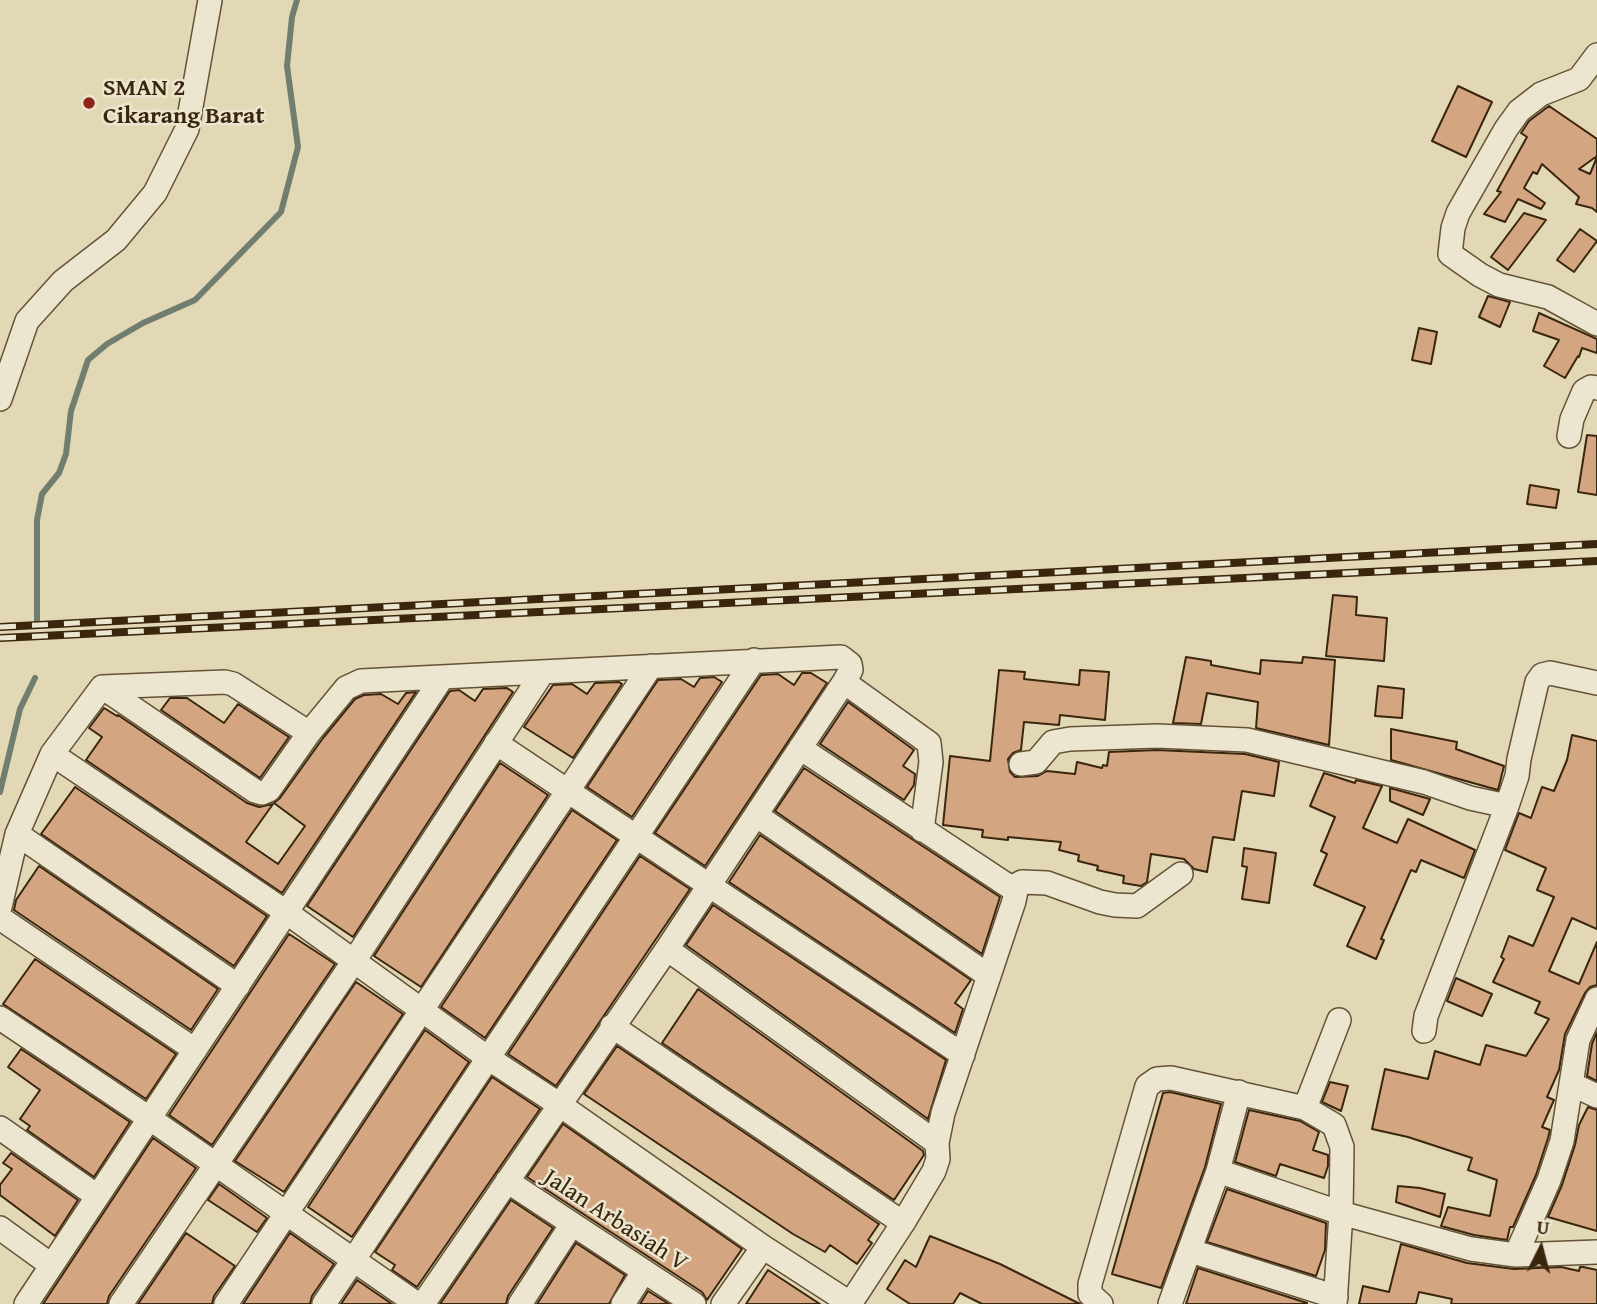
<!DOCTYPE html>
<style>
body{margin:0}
#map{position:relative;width:1597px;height:1304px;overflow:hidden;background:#e2d8b6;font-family:"Gentium Book Plus",serif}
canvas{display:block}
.north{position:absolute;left:1506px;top:1213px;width:70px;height:70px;-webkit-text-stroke:5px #ece6d0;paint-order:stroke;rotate:6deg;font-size:19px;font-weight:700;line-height:28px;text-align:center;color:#3a250d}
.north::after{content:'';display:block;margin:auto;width:24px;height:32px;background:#3a250d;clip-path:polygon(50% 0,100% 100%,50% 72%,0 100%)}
</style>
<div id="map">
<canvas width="1597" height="1304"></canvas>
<div class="north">U</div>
</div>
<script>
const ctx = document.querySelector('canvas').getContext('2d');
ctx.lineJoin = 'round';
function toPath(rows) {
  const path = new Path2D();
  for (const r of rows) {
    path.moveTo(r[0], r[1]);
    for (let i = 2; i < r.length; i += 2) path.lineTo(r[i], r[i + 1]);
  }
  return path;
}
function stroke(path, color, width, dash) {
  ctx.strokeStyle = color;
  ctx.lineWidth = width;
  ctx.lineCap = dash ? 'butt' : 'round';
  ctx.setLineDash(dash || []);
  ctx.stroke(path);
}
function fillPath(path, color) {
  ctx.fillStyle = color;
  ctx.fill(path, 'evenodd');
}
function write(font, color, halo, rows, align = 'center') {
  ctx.font = font + ' "Gentium Book Plus",serif';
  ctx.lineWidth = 5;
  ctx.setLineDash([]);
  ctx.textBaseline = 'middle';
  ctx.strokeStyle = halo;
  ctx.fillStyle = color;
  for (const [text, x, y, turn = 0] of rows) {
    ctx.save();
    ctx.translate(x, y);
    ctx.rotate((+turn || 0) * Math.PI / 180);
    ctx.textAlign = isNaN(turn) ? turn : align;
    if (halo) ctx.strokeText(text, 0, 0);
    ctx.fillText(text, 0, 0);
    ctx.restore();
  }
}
const stream = toPath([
 [37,622,37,520,42,494,59,473,66,454,71,411,88,360,107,344,143,323,195,300,281,212,298,147,287,66,292,17,297,0],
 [0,792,20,709,35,678]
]);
const building = toPath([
 [1458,86,1492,102,1466,157,1432,141,1458,86],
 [1549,106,1597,139,1597,156,1579,169,1590,174,1597,157,1597,212,1592,208,1576,204,1579,197,1542,164,1537,174,1533,172,1524,188,1545,203,1541,209,1518,199,1505,222,1484,214,1501,192,1497,191,1527,137,1521,133,1529,121,1549,106],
 [1524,213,1546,220,1508,270,1491,257,1524,213],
 [1580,229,1597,241,1574,272,1557,260,1580,229],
 [1488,296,1510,302,1500,327,1479,317,1488,296],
 [1539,313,1597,339,1597,353,1582,348,1579,357,1578,356,1565,378,1544,366,1559,340,1533,331,1539,313],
 [1419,328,1437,332,1431,364,1412,360,1419,328],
 [1587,435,1597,436,1597,495,1578,492,1587,435],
 [1530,485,1559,490,1556,508,1527,504,1530,485],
 [1333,595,1357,597,1356,615,1387,618,1384,661,1326,656,1333,595],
 [1186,657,1211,661,1211,665,1260,674,1261,660,1302,663,1303,657,1335,660,1329,745,1256,728,1258,702,1207,693,1201,724,1173,723,1186,657],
 [999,670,1025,672,1024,679,1079,685,1080,670,1109,672,1105,720,1060,715,1059,725,1024,722,1021,750,1013,753,1008,759,1010,772,1015,777,1038,776,1047,771,1075,774,1077,762,1102,768,1103,765,1107,766,1109,752,1157,750,1245,754,1279,762,1274,796,1242,791,1234,840,1213,837,1207,872,1194,869,1184,859,1151,854,1147,882,1141,886,1123,883,1124,876,1097,870,1098,866,1078,861,1079,855,1059,850,1061,842,1008,837,1008,840,982,837,983,830,943,825,950,756,990,761,999,670],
 [802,673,811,673,827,683,705,866,655,833,761,675,778,674,794,685,802,673],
 [714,677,722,682,632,817,587,787,658,680,681,679,694,687,700,678,714,677],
 [619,682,622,684,573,758,524,727,553,685,572,684,587,694,595,683,619,682],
 [1378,686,1404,689,1402,718,1375,716,1378,686],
 [507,688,513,692,353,937,307,906,450,691,459,690,475,701,483,689,507,688],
 [416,692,282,893,86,760,102,737,89,728,104,708,117,716,118,715,247,803,259,807,273,804,246,842,278,864,305,826,274,803,280,798,323,738,355,699,364,695,381,694,398,704,406,693,416,692],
 [170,698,187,698,224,723,238,704,289,737,260,778,161,710,170,698],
 [848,702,914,750,903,766,915,774,914,785,904,800,820,744,848,702],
 [1391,729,1457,742,1456,749,1504,766,1498,790,1391,760,1391,729],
 [1572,735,1597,741,1597,929,1572,918,1549,971,1579,984,1597,942,1597,985,1590,987,1585,993,1565,1034,1559,1070,1547,1097,1554,1100,1542,1127,1550,1130,1548,1138,1536,1175,1513,1227,1510,1227,1507,1240,1474,1235,1441,1226,1448,1207,1490,1216,1497,1180,1468,1170,1472,1158,1408,1137,1372,1129,1385,1069,1428,1079,1435,1051,1480,1065,1486,1045,1526,1056,1549,1019,1535,1013,1540,1002,1493,982,1504,959,1501,957,1509,936,1533,946,1554,897,1537,890,1546,868,1505,850,1519,813,1531,818,1542,787,1554,791,1567,760,1572,735],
 [500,763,548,795,421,987,374,956,500,763],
 [804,768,1000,897,982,954,775,811,804,768],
 [1324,773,1355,783,1356,780,1382,786,1363,828,1397,843,1408,819,1475,850,1464,878,1421,860,1416,872,1411,870,1381,939,1384,940,1376,959,1347,946,1365,907,1314,885,1327,854,1321,851,1335,817,1310,806,1324,773],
 [75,787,267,916,234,966,41,834,75,787],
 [1390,788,1430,799,1423,815,1390,801,1390,788],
 [572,810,617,840,485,1038,441,1007,572,810],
 [760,835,971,980,955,1003,963,1009,955,1033,729,882,760,835],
 [1244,848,1276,853,1269,903,1242,899,1247,867,1242,866,1244,848],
 [640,856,690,889,556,1086,508,1054,640,856],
 [39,866,218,989,191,1030,14,910,16,900,39,866],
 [713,905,946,1060,928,1119,686,945,713,905],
 [289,934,335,964,212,1145,169,1115,289,934],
 [35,959,176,1054,146,1099,3,1004,35,959],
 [1456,978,1492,994,1482,1016,1447,1001,1456,978],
 [356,982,403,1014,284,1192,235,1161,356,982],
 [698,989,923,1151,924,1155,894,1200,662,1043,698,989],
 [425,1030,469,1062,352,1237,308,1207,425,1030],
 [1597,1032,1597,1081,1587,1076,1592,1044,1597,1032],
 [617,1046,879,1224,868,1240,872,1243,857,1264,830,1245,825,1252,793,1234,584,1094,617,1046],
 [21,1049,130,1122,94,1177,27,1130,30,1126,20,1119,40,1090,8,1067,21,1049],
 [492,1077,540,1109,417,1287,392,1270,395,1265,375,1252,492,1077],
 [1330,1082,1348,1086,1341,1111,1322,1102,1330,1082],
 [1170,1092,1221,1104,1205,1167,1161,1288,1112,1274,1163,1093,1170,1092],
 [1588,1107,1597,1110,1597,1231,1548,1217,1562,1185,1575,1145,1579,1125,1588,1107],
 [1249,1110,1300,1121,1319,1132,1313,1150,1328,1155,1328,1166,1324,1178,1280,1164,1276,1176,1235,1162,1249,1110],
 [563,1124,742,1249,707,1300,702,1292,527,1177,563,1124],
 [153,1138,196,1168,109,1296,107,1304,43,1304,153,1138],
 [11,1153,78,1200,55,1236,0,1195,0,1185,12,1169,3,1163,11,1153],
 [219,1184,267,1218,257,1232,208,1200,219,1184],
 [1398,1186,1420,1188,1445,1194,1440,1217,1396,1202,1398,1186],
 [1227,1189,1326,1223,1325,1250,1316,1276,1207,1242,1227,1189],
 [511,1200,553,1228,508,1296,506,1304,440,1304,511,1200],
 [186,1233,235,1266,214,1296,212,1304,138,1304,186,1233],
 [290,1233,334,1264,312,1296,310,1304,243,1304,290,1233],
 [930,1236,1000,1264,1080,1304,982,1304,960,1293,953,1304,910,1304,887,1289,905,1260,916,1267,930,1236],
 [576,1243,625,1275,609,1304,537,1304,576,1243],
 [1401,1244,1467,1263,1514,1269,1561,1267,1579,1271,1580,1267,1583,1267,1597,1270,1597,1304,1451,1304,1452,1299,1419,1292,1416,1304,1359,1304,1363,1286,1389,1292,1401,1244],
 [1198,1268,1307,1303,1307,1304,1186,1304,1198,1268],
 [768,1270,820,1304,746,1304,768,1270],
 [357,1280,392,1304,341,1304,357,1280],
 [648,1291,669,1304,640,1304,648,1291]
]);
const minor = toPath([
 [1597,55,1579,79,1541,94,1519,111,1506,129,1458,213,1453,228,1450,254,1480,275,1499,285,1548,297,1597,324],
 [0,399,27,321,63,281,116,240,155,193,187,129,210,0],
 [1569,436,1572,419,1584,391,1591,387,1597,388],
 [844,682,929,743,931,762,922,830],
 [102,687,255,791,262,793,269,790,309,733],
 [496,743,963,1055],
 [800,748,1016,891,1014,901,943,1113,937,1143,938,1159,934,1171,903,1223,850,1304],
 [52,754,286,912,488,1058,560,1105,763,1247,851,1304],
 [1021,764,1036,762,1053,742,1070,739,1157,736,1247,740,1424,782,1470,798,1507,806],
 [756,815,989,976],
 [17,834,238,986],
 [1016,891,1018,884,1022,882,1047,883,1100,902,1115,905,1137,906,1181,874],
 [0,907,17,834,52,754,102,687,225,682,233,684,309,733,346,688,361,681,841,657,850,664,851,670,844,682,667,949,423,1304],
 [0,918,195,1050],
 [667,949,937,1143],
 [0,1018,149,1118,417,1304],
 [612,1026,903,1223],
 [1424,1031,1426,1016,1507,806,1517,776,1519,759,1537,682,1542,675,1550,673,1597,683],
 [1571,1084,1597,1096],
 [1305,1108,1339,1020],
 [0,1128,97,1196],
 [1218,1171,1341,1213,1471,1249,1516,1255,1597,1252],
 [507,1181,694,1304],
 [0,1228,51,1265],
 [1191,1251,1336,1297],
 [1516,1255,1549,1180,1562,1141,1578,1040,1597,999],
 [26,1304,442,678],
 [121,1304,354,961,543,672],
 [226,1304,651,666],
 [324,1304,754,660],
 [520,1304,572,1224],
 [623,1304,644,1271],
 [723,1304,763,1247],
 [1101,1304,1090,1294,1090,1284,1147,1086,1157,1079,1171,1078,1305,1108,1334,1125,1342,1147,1341,1213,1335,1304],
 [1170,1304,1218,1171,1239,1092]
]);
const rail = toPath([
 [0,627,1597,544],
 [0,638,1597,561]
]);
const markers = [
 [89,103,7,"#8f2418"]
];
const poiNames = [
 ["SMAN 2",103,89],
 ["Cikarang Barat",103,117]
];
const streetNames = [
 ["Jalan Arbasiah V",615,1221,33]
];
stroke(stream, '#717e6f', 6);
fillPath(building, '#d3a581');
stroke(building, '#3a250d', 2);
stroke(minor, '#645237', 26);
stroke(minor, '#ece6d0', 23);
stroke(rail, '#3a250d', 8);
stroke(rail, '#ece6d0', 5, [16]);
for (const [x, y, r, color] of markers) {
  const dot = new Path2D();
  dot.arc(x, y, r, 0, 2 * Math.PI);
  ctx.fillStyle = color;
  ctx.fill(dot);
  stroke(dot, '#ece6d0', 2.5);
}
write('bold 24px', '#3a250d', '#ece6d0', poiNames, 'left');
write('24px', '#3a250d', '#ece6d0', streetNames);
</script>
